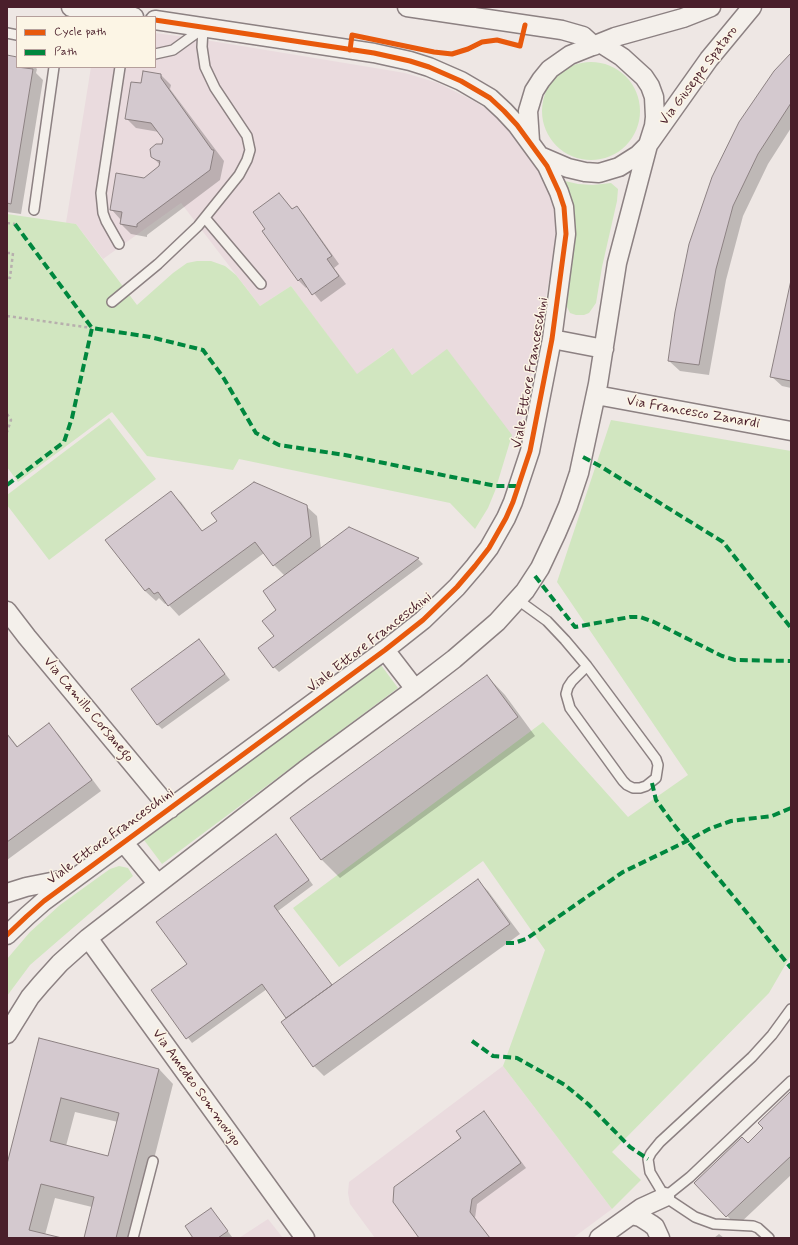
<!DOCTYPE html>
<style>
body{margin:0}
#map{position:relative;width:798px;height:1245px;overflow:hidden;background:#eee7e4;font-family:Mynerve,sans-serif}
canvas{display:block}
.frame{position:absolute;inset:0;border:8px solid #4a1f2b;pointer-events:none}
.legend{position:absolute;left:16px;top:16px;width:140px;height:52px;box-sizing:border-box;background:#fcf5e5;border:1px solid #b59f9b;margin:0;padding:5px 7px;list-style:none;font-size:12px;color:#4a1f2b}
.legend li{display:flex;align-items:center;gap:8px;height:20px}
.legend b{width:20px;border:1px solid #b59f9b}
</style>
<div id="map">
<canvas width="798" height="1245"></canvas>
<div class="frame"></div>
<ul class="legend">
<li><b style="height:5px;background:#e8590c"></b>Cycle path</li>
<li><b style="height:5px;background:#00873e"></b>Path</li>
</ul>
</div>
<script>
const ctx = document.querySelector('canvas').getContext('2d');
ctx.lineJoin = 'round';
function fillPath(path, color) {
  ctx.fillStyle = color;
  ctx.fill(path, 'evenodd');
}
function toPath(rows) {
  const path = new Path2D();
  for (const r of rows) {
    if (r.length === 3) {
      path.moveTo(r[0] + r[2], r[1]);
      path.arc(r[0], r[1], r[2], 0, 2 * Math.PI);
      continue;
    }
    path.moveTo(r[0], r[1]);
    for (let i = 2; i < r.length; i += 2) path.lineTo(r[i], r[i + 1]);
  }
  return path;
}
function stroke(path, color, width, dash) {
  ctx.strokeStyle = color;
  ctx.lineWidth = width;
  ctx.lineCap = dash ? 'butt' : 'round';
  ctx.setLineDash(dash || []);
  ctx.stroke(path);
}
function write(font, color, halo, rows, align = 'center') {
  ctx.font = font + ' Mynerve,sans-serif';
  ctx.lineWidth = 3;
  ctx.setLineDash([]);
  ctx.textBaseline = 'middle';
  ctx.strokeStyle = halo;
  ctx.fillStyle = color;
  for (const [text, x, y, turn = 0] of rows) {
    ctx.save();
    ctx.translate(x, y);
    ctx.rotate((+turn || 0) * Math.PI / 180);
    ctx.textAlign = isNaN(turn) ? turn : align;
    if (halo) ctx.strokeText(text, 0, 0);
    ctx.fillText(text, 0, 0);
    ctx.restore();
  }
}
const built = toPath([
 [155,33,193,38,369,67,405,73,438,83,474,101,494,114,524,147,540,168,549,189,558,218,555,250,545,301,526,404,515,441,447,350,412,375,392,348,357,375,291,286,260,306,181,203,103,259,76,224,66,223,91,67,155,67],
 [503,1066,612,1209,573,1238,375,1238,350,1204,348,1193,349,1182],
 [268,1219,283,1238,239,1238]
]);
const green = toPath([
 [591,111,49],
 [565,181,578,184,593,185,611,183,618,189,617,201,602,267,596,303,589,313,584,315,576,315,570,313,567,307,565,300,564,293,576,232,573,211],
 [7,214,76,224,137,305,173,273,187,263,197,261,211,261,225,266,236,275,260,306,291,286,357,374,393,348,412,375,447,349,512,435,495,491,488,508,475,529,450,503,239,459,233,470,147,456,112,412,18,482,7,467],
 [109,418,156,479,49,560,7,505,7,495],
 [611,420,791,451,791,955,769,993,612,1152,641,1180,612,1209,503,1066,545,950,483,861,339,967,293,908,543,722,628,817,688,775,557,582],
 [381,665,398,688,162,864,144,840],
 [119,866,128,868,133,876,30,965,7,996,7,959,30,932,60,905,96,879,110,869]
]);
const shadow = toPath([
 [791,55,791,128,768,164,743,216,726,280,709,375,680,371,669,361],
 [7,56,17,58,17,67,35,67,37,69,36,73,43,80,21,214,7,212],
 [161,75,171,85,170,89,224,161,220,180,147,235,147,237,131,234,121,224,121,220,111,209,144,179,160,167,160,165,152,156,163,145,164,139,159,132,136,128,126,118,142,84],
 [279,194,293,210,296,207,304,215,339,264,334,268,346,284,321,302,308,286,306,288,298,280,266,229],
 [791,285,791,388,782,386,771,376],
 [170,492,181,502,203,532,306,506,317,516,321,549,349,528,418,559,423,564,279,672,274,667,275,637,278,610,285,576,274,565,264,553,179,616,167,603,165,604,159,598,156,601,145,591],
 [199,640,230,680,162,729,157,724],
 [487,676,505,695,535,736,340,878,321,859],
 [49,725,59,735,101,791,7,860,7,733,18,747],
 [281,841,313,885,278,911,333,986,478,881,488,891,520,934,324,1076,314,1066,288,1018,267,989,192,1043,152,990,188,964],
 [40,1039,159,1069,173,1084,134,1238,85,1238,92,1207,55,1198,45,1235,58,1238,7,1238,7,1168],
 [75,1112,118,1122,109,1157,66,1146],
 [791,1093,791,1175,737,1226,695,1183,748,1144,764,1128],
 [488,1117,526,1168,477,1204,475,1218,490,1238,420,1238],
 [211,1210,216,1215,232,1237,230,1238,195,1238],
 [719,1234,724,1238,714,1238]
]);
const building = toPath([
 [791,53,791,103,758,154,733,206,716,269,699,365,668,361,675,312,689,244,712,177,739,122,774,71,791,53],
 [7,55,17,57,17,67,33,69,11,204,7,203,7,55],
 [143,71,161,74,161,78,212,150,214,150,210,170,137,224,137,227,120,224,122,212,110,210,116,173,144,178,159,166,160,161,156,160,151,157,150,149,156,144,162,144,163,139,151,123,125,119,131,82,141,83,143,71],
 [279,193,292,209,297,206,332,256,327,259,339,276,312,295,301,278,298,281,262,231,265,229,253,212,279,193],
 [791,280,791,381,770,377,791,280],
 [254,482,307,505,311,537,273,566,255,542,168,606,158,592,154,594,149,588,145,591,105,540,171,491,202,531,217,521,211,513,254,482],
 [349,527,419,558,273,668,258,648,274,636,262,621,276,610,263,591,349,527],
 [199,639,225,674,157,725,131,689,199,639],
 [487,675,518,717,321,860,290,818,487,675],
 [49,723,92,780,7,842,7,734,17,747,49,723],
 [276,834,309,880,274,906,332,985,286,1018,262,984,186,1039,151,990,187,964,156,922,276,834],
 [478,879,510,924,313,1067,281,1022,478,879],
 [39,1038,159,1069,116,1238,84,1238,94,1197,41,1184,29,1230,62,1238,7,1238,7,1164,39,1038],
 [61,1098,119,1113,108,1156,50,1141,61,1098],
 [791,1091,791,1156,726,1217,694,1183,742,1137,748,1143,763,1128,758,1123,791,1091],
 [484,1111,521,1163,472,1199,470,1212,490,1238,419,1238,393,1202,394,1187,461,1138,456,1131,484,1111],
 [211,1208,228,1231,218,1238,193,1238,185,1226,211,1208]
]);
const path = toPath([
 [7,223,15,224],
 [7,253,13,253,10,278,7,277],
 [7,316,92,328],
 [7,414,11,420,7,432]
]);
const lane = toPath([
 [7,33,17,35],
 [155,54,173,50,202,29],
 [34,210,54,67],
 [205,218,261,284],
 [119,244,106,221,103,213,101,193,120,67],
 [112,302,158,264,198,226,239,175,247,160,250,150,247,136,215,88,205,67,202,47,203,28],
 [518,600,547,621,565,640,587,666,656,759,658,765,656,778,646,786,640,788,633,788,627,785,623,781,570,708,566,694,568,687,572,681,587,666],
 [665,1197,690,1177,791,1081],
 [133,1238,153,1161],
 [769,1238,758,1228,753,1226,714,1224,695,1217,665,1197,650,1172,648,1159,651,1153,660,1142,752,1057,772,1035,791,1009]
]);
const street = toPath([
 [71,7,134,17],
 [407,7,562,30,583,36,594,46],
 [600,43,615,37,683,18,711,7],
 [530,141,528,111,534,91,541,80,550,69,570,55,600,43,622,57,644,77,650,86,654,97,655,117,654,126,648,145,638,155,619,167,599,173,585,172,568,168,540,156],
 [552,339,604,349],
 [596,395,791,431],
 [7,611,27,637,170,809],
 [385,650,415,689],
 [124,843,157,883],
 [7,893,26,887,71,878],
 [7,935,27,916,44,901,385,650,423,620,457,587,475,566,489,548,506,518,513,502,530,451,552,339,566,234,564,207,559,192,547,166,517,125,504,111,490,98,461,81,429,67,410,61,374,53,155,20],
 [88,938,305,1238],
 [7,1034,30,997,41,984,60,963,88,938,305,770,415,689,454,659,497,622,525,591,540,568,556,534,568,506,579,473,598,384,617,263,648,145,709,59,752,7],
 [631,1215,640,1217,651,1224,655,1227,660,1238],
 [599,1238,641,1208,665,1197]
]);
const quiet = toPath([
 [15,224,92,328],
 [583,457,600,466,723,542,791,628],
 [7,485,64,442,72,418,92,328,150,337,203,350,223,377,256,433,279,445,345,455,496,486,519,486],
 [535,576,575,627,630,617,640,617,654,622,722,656,735,660,791,661],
 [652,783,656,800,675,826,743,908,791,968],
 [506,943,514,943,526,939,623,872,687,841,709,829,731,821,772,816,791,808],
 [472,1041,493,1056,517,1058,565,1085,588,1104,630,1147,648,1159]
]);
const cycleway = toPath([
 [350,50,352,35,434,52,452,54,468,49,482,42,497,40,520,46,525,25],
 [7,935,27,916,44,901,385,650,423,620,457,587,475,566,489,548,506,518,513,502,530,451,552,339,566,234,564,207,559,192,547,166,517,125,504,111,490,98,461,81,429,67,410,61,374,53,155,20]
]);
const streetNames = [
 ["Via Giuseppe Spataro",699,76,-53],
 ["Viale Ettore Franceschini",531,373,-80],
 ["Via Francesco Zanardi",693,413,10],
 ["Viale Ettore Franceschini",370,643,-38],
 ["Via Camillo Corsanego",88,710,50],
 ["Viale Ettore Franceschini",111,837,-36],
 ["Via Amedeo Sommovigo",196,1088,54]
];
fillPath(built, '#eadbde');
fillPath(green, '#d1e6c0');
fillPath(shadow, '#0003');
fillPath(building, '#d4c9cf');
stroke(building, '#8c8182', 1);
stroke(lane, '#8c8182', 12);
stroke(street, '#8c8182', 21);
stroke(path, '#b7afad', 2.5, [3, 3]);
stroke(lane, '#f4f0eb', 9);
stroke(street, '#f4f0eb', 18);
stroke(quiet, '#00873e', 4, [8, 4]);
stroke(cycleway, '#e8590c', 5);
write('14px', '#4a1f2b', '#fcf5e5', streetNames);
</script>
